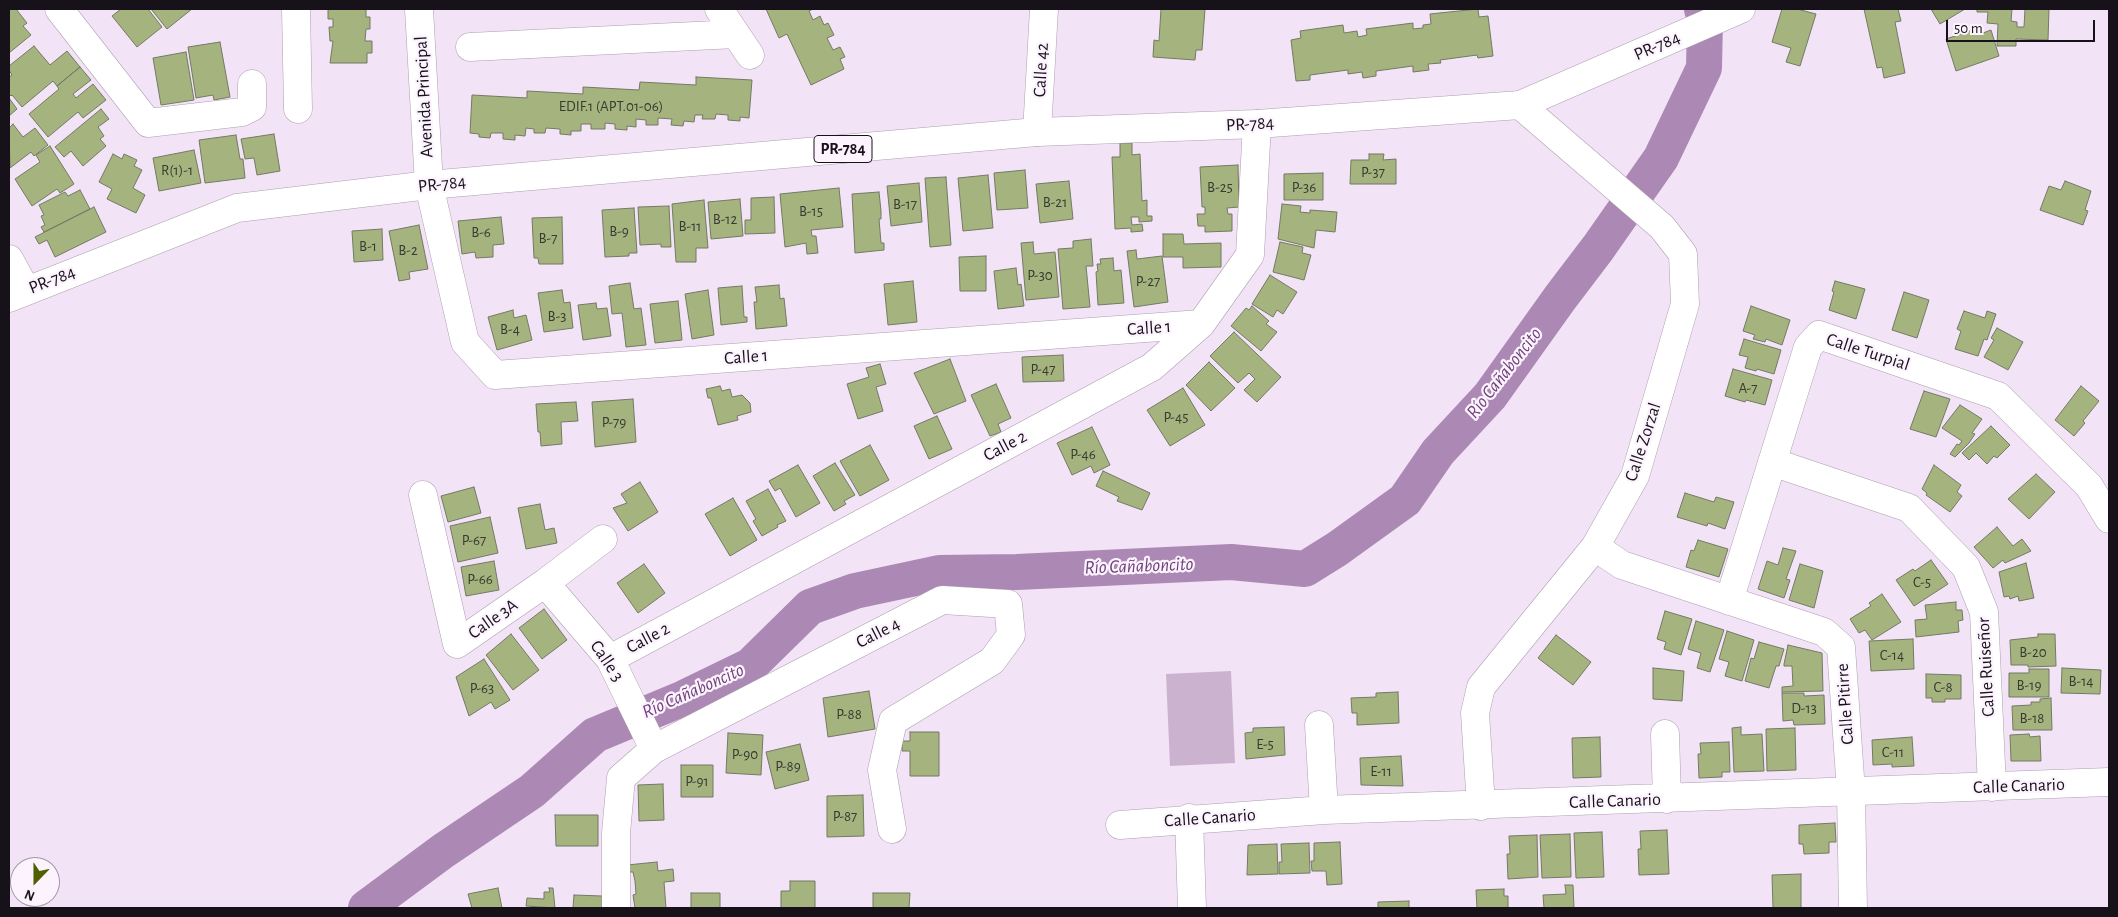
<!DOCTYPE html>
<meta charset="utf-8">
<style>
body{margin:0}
#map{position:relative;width:2118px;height:917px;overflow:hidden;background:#f3e3f6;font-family:"Alegreya Sans",sans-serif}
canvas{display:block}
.frame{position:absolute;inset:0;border:10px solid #171219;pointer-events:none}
.north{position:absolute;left:10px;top:857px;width:50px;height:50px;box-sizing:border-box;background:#fcf3fe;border:1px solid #a099a2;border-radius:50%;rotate:202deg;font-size:14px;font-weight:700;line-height:20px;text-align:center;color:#171219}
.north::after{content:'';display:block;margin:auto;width:18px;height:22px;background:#4f5f02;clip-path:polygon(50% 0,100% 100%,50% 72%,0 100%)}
.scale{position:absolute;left:1946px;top:20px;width:149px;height:22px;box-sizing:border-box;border:2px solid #171219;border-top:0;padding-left:6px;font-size:15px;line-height:18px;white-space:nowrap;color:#171219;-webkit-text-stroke:4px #fcf3fe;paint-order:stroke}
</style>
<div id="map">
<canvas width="2118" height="917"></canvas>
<div class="frame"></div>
<div class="north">N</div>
<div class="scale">50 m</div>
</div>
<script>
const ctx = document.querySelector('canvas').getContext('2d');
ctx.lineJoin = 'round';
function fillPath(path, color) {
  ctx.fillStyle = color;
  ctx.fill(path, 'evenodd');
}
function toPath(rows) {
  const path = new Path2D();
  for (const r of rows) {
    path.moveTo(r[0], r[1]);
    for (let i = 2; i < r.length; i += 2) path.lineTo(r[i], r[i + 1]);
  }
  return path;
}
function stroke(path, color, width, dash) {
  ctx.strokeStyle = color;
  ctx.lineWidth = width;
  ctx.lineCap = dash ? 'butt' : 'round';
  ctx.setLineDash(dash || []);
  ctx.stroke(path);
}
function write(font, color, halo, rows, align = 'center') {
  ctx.font = font + ' "Alegreya Sans",sans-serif';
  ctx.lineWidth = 4.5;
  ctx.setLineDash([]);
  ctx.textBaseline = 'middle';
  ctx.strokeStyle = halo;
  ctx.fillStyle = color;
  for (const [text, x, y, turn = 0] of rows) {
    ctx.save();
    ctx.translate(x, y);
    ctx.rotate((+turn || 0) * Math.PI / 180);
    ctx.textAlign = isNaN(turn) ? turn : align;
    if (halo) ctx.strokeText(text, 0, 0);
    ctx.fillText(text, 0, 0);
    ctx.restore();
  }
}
const green = toPath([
 [1231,671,1235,763,1170,766,1166,674]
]);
const river = toPath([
 [366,908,443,851,532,791,595,735,684,698,750,666,810,607,855,591,939,573,1017,572,1231,562,1305,569,1337,549,1405,500,1438,452,1490,396,1560,298,1598,248,1661,158,1704,68,1705,19,1702,9]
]);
const building = toPath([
 [9,9,16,9,27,23,23,26,31,35,9,53,9,9],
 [121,9,148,9,162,27,137,47,112,16,121,9],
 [151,9,192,9,167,29,151,9],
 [328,9,366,9,366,17,370,17,370,29,366,29,365,41,372,41,372,53,367,53,367,63,330,63,333,41,330,41,329,27,333,27,333,19,328,19,328,9],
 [766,9,813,9,809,11,813,20,820,16,824,25,828,23,834,35,827,38,833,50,840,47,845,57,840,59,844,69,811,85,787,34,779,38,766,9],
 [1161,9,1205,9,1202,50,1196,50,1195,60,1153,57,1154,40,1159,41,1161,9],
 [1478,9,1479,17,1488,16,1493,56,1478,58,1477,55,1440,60,1441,63,1428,64,1429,70,1413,72,1413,66,1376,71,1376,76,1363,78,1362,72,1348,74,1348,70,1310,75,1310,80,1296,81,1291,40,1301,38,1300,31,1343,25,1344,33,1357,31,1358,37,1367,35,1366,29,1413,23,1413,29,1423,28,1423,25,1431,24,1430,14,1478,9],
 [1782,9,1797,9,1816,14,1800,66,1786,62,1791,48,1772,42,1782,9],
 [1864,9,1898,9,1901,21,1895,22,1905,73,1884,78,1882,67,1877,68,1864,9],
 [1931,9,1965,9,1940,24,1931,9],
 [1977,9,2012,9,2011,21,2017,22,2017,27,2024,27,2025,9,2049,9,2048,40,2016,39,2016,46,1997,46,1998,24,1987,23,1988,12,1977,12,1977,9],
 [1981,27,1983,33,1991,30,1999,56,1956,71,1946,39,1981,27],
 [220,42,230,97,214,100,213,95,196,98,188,47,220,42],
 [34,46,50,65,67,51,80,67,57,86,53,81,22,107,12,95,11,96,9,94,9,77,12,75,9,70,9,66,34,46],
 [186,52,194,100,161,105,153,58,186,52],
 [80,67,91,80,73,94,76,98,93,84,106,100,83,118,78,112,48,137,29,114,59,89,57,86,80,67],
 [696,77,752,80,749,118,740,117,740,121,728,120,728,115,716,114,715,119,702,119,703,115,695,115,694,122,684,121,683,126,671,125,672,119,658,118,658,125,646,125,646,120,636,119,636,127,627,126,627,130,615,129,615,124,605,123,605,129,591,129,591,124,581,124,581,131,571,131,571,135,560,134,560,129,546,128,545,133,534,133,534,129,526,128,525,136,515,135,515,140,503,139,503,133,491,133,490,138,479,137,479,134,470,133,472,95,527,98,527,91,583,94,583,87,639,90,640,82,696,85,696,77],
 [9,98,17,109,9,116,9,98],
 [101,109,109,119,98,127,104,136,100,139,106,146,83,166,71,151,64,157,55,147,101,109],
 [13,124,23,137,35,128,48,145,34,156,31,152,10,168,9,128,13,124],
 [274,134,280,171,257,175,254,158,245,159,241,139,274,134],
 [236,135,240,159,243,159,245,178,205,183,199,140,236,135],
 [1120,143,1132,143,1132,155,1140,154,1142,201,1147,200,1147,216,1152,216,1152,221,1139,222,1139,217,1131,217,1132,225,1142,224,1143,231,1131,232,1131,228,1115,229,1112,157,1120,157,1120,143],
 [50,146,74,184,60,193,57,189,32,206,15,179,40,162,36,155,50,146],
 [194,150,201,183,159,191,153,158,194,150],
 [113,154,122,159,124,154,137,160,134,166,142,170,133,188,145,195,136,213,107,199,112,189,99,182,113,154],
 [1369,154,1384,154,1383,160,1396,159,1396,184,1350,184,1351,160,1369,160,1369,154],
 [1238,165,1239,207,1227,208,1228,214,1232,214,1232,231,1205,232,1205,226,1198,226,1197,214,1205,214,1205,207,1202,207,1200,167,1238,165],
 [1025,170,1028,208,997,210,994,173,1025,170],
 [1323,173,1323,200,1284,200,1284,174,1323,173],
 [988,175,993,228,963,231,958,178,988,175],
 [946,177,951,245,930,247,925,178,946,177],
 [1069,181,1073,219,1040,223,1036,184,1069,181],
 [2065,181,2091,191,2085,210,2088,211,2083,225,2040,210,2049,186,2061,190,2065,181],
 [919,183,922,222,891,226,887,186,919,183],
 [839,188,843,227,811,230,812,236,816,236,818,253,807,254,806,243,785,247,780,194,839,188],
 [80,190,90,209,44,232,41,227,45,225,41,216,44,215,39,205,65,192,68,196,80,190],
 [879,192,881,211,881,219,879,219,881,243,884,243,884,250,855,253,852,194,879,192],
 [774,197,775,233,745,234,745,220,751,220,751,198,774,197],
 [740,199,743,236,711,239,708,202,740,199],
 [704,200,708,248,696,248,696,262,676,262,672,204,704,200],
 [1282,204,1301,206,1300,212,1310,213,1310,210,1337,212,1335,232,1316,230,1314,248,1278,239,1282,204],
 [669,206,671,247,661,247,661,244,640,245,638,207,669,206],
 [94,207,106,232,55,257,47,240,39,244,35,237,94,207],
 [634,208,637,253,629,253,629,256,605,257,602,210,634,208],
 [501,217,504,244,493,245,493,257,476,258,475,252,462,254,458,221,501,217],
 [562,217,563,264,539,264,538,258,534,258,532,218,562,217],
 [419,225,428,269,409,272,410,279,399,281,389,231,419,225],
 [382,229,383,260,354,262,352,231,382,229],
 [1163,234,1183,234,1184,244,1221,243,1221,267,1183,268,1183,257,1163,257,1163,234],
 [1091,239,1093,266,1086,266,1090,307,1063,309,1058,249,1073,248,1073,241,1091,239],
 [1033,242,1034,254,1055,252,1059,297,1026,300,1021,243,1033,242],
 [1280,242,1303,247,1302,253,1311,255,1304,280,1273,272,1280,242],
 [1136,250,1137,259,1162,256,1168,302,1134,307,1127,251,1136,250],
 [986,256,986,291,960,291,959,257,986,256],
 [1113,258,1114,271,1121,270,1124,303,1098,305,1096,272,1098,271,1097,264,1101,264,1100,259,1113,258],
 [1016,268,1018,285,1021,284,1024,306,998,309,994,271,1016,268],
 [1270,275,1297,292,1283,314,1277,310,1273,317,1252,304,1270,275],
 [913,281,917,322,888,325,884,284,913,281],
 [1835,281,1865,289,1856,319,1829,310,1834,292,1832,291,1835,281],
 [630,283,634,309,641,308,646,345,626,347,622,313,612,314,609,286,630,283],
 [779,285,780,299,784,298,787,326,756,329,754,302,757,302,755,287,779,285],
 [742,286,744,317,747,317,747,322,721,325,718,288,742,286],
 [562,290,564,303,570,302,573,328,544,332,538,293,562,290],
 [708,290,714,335,692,339,685,294,708,290],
 [1904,292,1929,300,1917,338,1892,330,1904,292],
 [678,301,682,340,655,343,650,304,678,301],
 [596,303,597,309,607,308,611,336,583,340,578,305,596,303],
 [1252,306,1269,321,1266,324,1277,332,1261,351,1231,326,1246,308,1249,310,1252,306],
 [1751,306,1790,320,1782,345,1766,339,1765,342,1753,339,1755,335,1743,331,1751,306],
 [513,310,514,318,526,315,532,340,497,350,488,317,513,310],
 [1964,311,1985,318,1987,311,1996,314,1987,340,1984,339,1978,356,1955,349,1961,331,1957,329,1964,311],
 [1997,328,2023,342,2008,370,1984,357,1994,340,1991,338,1997,328],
 [1234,332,1281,377,1257,402,1244,390,1255,379,1249,373,1238,383,1210,356,1234,332],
 [1744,339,1781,350,1774,374,1757,369,1756,371,1745,368,1748,357,1739,355,1744,339],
 [1063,355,1064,381,1023,382,1022,357,1063,355],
 [950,359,966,401,934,414,914,373,950,359],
 [1209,362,1235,388,1211,411,1186,385,1209,362],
 [880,364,886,384,876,387,883,411,858,419,847,384,869,377,866,368,880,364],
 [1733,369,1772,380,1765,405,1746,400,1745,402,1725,396,1733,369],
 [996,384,1011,418,998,424,1001,432,990,436,971,395,996,384],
 [720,386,722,391,730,389,732,397,742,395,750,403,751,412,737,416,738,420,718,425,711,398,708,398,706,389,720,386],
 [2081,386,2099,401,2083,421,2085,423,2074,436,2055,420,2081,386],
 [1183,388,1205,425,1170,446,1147,410,1183,388],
 [1924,391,1950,399,1936,437,1910,429,1924,391],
 [633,399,636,442,595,447,592,402,633,399],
 [576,402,578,421,561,422,562,444,541,446,540,432,538,432,536,404,576,402],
 [1960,405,1982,419,1972,433,1975,434,1969,443,1955,457,1950,454,1957,444,1959,445,1962,441,1942,428,1960,405],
 [937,416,952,449,929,459,914,426,937,416],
 [1991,426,2010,445,1997,458,1994,456,1987,464,1976,453,1969,460,1962,453,1991,426],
 [1092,427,1110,465,1094,473,1091,466,1072,475,1057,443,1092,427],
 [870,445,889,480,860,496,840,461,870,445],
 [835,463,855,495,844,501,846,504,834,511,813,476,835,463],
 [798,465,820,503,796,517,780,488,775,491,769,481,798,465],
 [1934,465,1961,485,1957,492,1962,496,1950,512,1926,495,1927,493,1922,489,1934,465],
 [1103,471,1150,493,1142,510,1117,501,1119,497,1096,486,1103,471],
 [2036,474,2055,492,2029,519,2008,499,2036,474],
 [640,482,658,512,628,531,613,508,627,503,621,494,640,482],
 [474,487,481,513,448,522,441,496,474,487],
 [768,489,786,521,777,525,778,527,762,536,753,521,756,519,746,501,768,489],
 [1685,493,1714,502,1716,497,1734,502,1725,529,1708,523,1707,526,1677,517,1685,493],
 [733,498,757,540,730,556,705,514,733,498],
 [540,504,545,530,554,528,557,543,526,549,518,508,540,504],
 [490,517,498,553,458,562,450,526,490,517],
 [1997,527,2013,546,2022,539,2031,551,2005,563,2003,560,1993,568,1974,547,1997,527],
 [1698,540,1728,549,1719,577,1686,567,1691,550,1694,551,1698,540],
 [1783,548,1796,551,1786,579,1790,580,1784,598,1758,589,1767,561,1778,565,1783,548],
 [1931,560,1948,584,1914,606,1896,580,1913,569,1915,571,1931,560],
 [494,561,499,590,466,596,461,567,494,561],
 [2026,563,2034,598,2019,601,2018,596,2010,599,2009,596,2004,597,1999,572,2026,563],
 [644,564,665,593,638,613,617,583,644,564],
 [1800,564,1823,571,1814,608,1789,600,1800,564],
 [1882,594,1901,622,1872,640,1865,630,1859,633,1850,619,1871,606,1869,603,1882,594],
 [1956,602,1956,610,1962,610,1963,620,1958,621,1959,632,1916,637,1915,620,1927,619,1925,605,1956,602],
 [544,609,567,640,542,659,519,628,544,609],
 [1665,611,1692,619,1681,655,1664,649,1666,642,1657,639,1665,611],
 [1696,621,1724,630,1710,672,1697,668,1701,653,1688,649,1696,621],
 [1727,631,1754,640,1742,681,1725,676,1729,662,1719,659,1727,631],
 [511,634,539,670,513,690,486,655,511,634],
 [2038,634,2055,634,2056,666,2028,667,2028,665,2011,665,2010,640,2038,637,2038,634],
 [1556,635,1591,662,1573,685,1538,658,1556,635],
 [1913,639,1914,669,1871,671,1869,641,1913,639],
 [1759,642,1784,649,1779,666,1776,666,1769,688,1745,681,1751,658,1754,659,1759,642],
 [1788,645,1822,653,1823,691,1782,692,1782,687,1793,686,1792,666,1784,666,1784,664,1788,645],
 [484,659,510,700,495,709,491,702,469,716,456,677,484,659],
 [1653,668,1684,671,1682,701,1653,699,1653,668],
 [2062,668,2101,670,2100,694,2061,693,2062,668],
 [2029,669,2049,669,2049,697,2009,697,2009,673,2029,673,2029,669],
 [1926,674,1961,675,1961,699,1945,699,1945,702,1932,702,1932,698,1926,698,1926,674],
 [869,691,875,729,828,737,823,698,869,691],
 [1398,692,1399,723,1357,725,1357,713,1352,713,1351,698,1376,697,1376,693,1398,692],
 [1782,693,1804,693,1804,696,1824,695,1825,724,1794,725,1793,720,1783,721,1782,693],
 [2051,698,2052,730,2013,730,2012,706,2031,705,2031,702,2040,702,2040,699,2051,698],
 [1284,727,1285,755,1246,759,1245,733,1253,732,1253,728,1284,727],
 [1741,727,1741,735,1762,734,1764,771,1734,772,1732,728,1741,727],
 [1795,728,1796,770,1767,771,1766,729,1795,728],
 [910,732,939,732,939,776,910,776,910,751,902,751,902,741,910,741,910,732],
 [728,733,763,735,761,775,726,773,728,733],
 [2029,734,2030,737,2040,736,2041,761,2011,761,2010,735,2029,734],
 [1600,737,1601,777,1573,778,1572,738,1600,737],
 [1912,737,1914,766,1892,767,1892,764,1873,765,1872,740,1912,737],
 [1729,742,1730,772,1722,772,1722,777,1699,778,1698,754,1701,754,1700,743,1729,742],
 [800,744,809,780,775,789,766,752,800,744],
 [1401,756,1403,786,1361,785,1360,758,1401,756],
 [681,765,713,765,713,797,681,797,681,765],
 [663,784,664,820,639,821,638,785,663,784],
 [863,795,864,836,827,837,827,796,863,795],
 [555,815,598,815,598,846,556,846,555,815],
 [1835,823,1836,842,1829,842,1829,853,1804,854,1803,844,1799,844,1799,825,1835,823],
 [1667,830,1669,874,1639,875,1638,849,1641,849,1640,831,1667,830],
 [1602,832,1604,877,1576,878,1574,833,1602,832],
 [1570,834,1571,877,1542,878,1540,835,1570,834],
 [1537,835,1538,877,1508,879,1507,854,1510,854,1509,836,1537,835],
 [1340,842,1342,884,1327,885,1326,871,1312,871,1311,861,1314,861,1314,843,1340,842],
 [1309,843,1310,873,1279,874,1279,862,1282,862,1281,844,1309,843],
 [1277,844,1278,874,1247,875,1248,845,1277,844],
 [657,862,658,871,673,869,674,881,664,882,666,908,635,908,633,895,636,894,635,881,633,872,628,872,627,865,657,862],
 [1801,874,1801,908,1773,908,1772,875,1801,874],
 [790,881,815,881,815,908,781,908,781,891,790,891,790,881],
 [1565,885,1573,885,1574,908,1544,908,1543,895,1566,894,1565,885],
 [498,888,502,908,472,908,468,894,498,888],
 [549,888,553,888,555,908,526,906,527,898,544,899,544,892,550,892,549,888],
 [1504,889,1504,896,1508,896,1508,908,1477,908,1476,890,1504,889],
 [691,893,720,893,720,908,691,908,691,893],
 [873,893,910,893,909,908,873,908,873,893],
 [574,895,602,896,602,908,573,908,574,895],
 [1409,901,1409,908,1378,908,1378,902,1409,901]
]);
const minor = toPath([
 [59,9,148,123,242,112,252,107,252,84],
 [296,9,298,109],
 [419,9,429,185,465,342,495,375,1201,324],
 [719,9,750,55],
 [470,47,736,34],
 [1037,132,1044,9],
 [9,259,26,290],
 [1772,462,1909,508,1966,567,1984,612,1992,787],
 [423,495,457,644,545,583,603,539],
 [1595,547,1622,565,1824,632,1841,647,1851,792,1853,908],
 [545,583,610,659,654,749],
 [1729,601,1808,347,1819,335,1998,396,2089,486,2109,519],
 [610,659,1152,367,1201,324,1250,255,1257,124],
 [1319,725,1324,810],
 [1665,734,1667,799],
 [1481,806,1475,713,1481,687,1595,547,1635,476,1685,304,1683,254,1662,227,1520,105],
 [1189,818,1192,908],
 [1120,825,1324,810,2109,782],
 [616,908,616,833,621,778,654,749,942,600,1008,604,1011,635,992,661,893,721,882,770,892,829]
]);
const major = toPath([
 [9,298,237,208,429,185,1037,132,1257,124,1520,105,1741,9]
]);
const numberNames = [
 ["EDIF.1 (APT.01-06)",611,106],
 ["R(1)-1",177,170],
 ["P-37",1373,172],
 ["B-25",1220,187],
 ["P-36",1304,187],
 ["B-21",1055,202],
 ["B-17",905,204],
 ["B-15",811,211],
 ["B-12",725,219],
 ["B-11",690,226],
 ["B-9",619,231],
 ["B-6",481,232],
 ["B-7",548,238],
 ["B-1",368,246],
 ["B-2",408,250],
 ["P-30",1040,275],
 ["P-27",1148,281],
 ["B-3",557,316],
 ["B-4",510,329],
 ["P-47",1043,369],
 ["A-7",1748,388],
 ["P-45",1176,417],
 ["P-79",614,422],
 ["P-46",1083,454],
 ["P-67",474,540],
 ["P-66",480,579],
 ["C-5",1922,582],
 ["B-20",2033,652],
 ["C-14",1892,655],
 ["B-14",2081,681],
 ["B-19",2029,685],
 ["C-8",1943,687],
 ["P-63",482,688],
 ["D-13",1804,708],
 ["P-88",849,714],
 ["B-18",2032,718],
 ["E-5",1265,744],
 ["C-11",1893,752],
 ["P-90",745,754],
 ["P-89",788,766],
 ["E-11",1381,771],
 ["P-91",697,781],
 ["P-87",845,816]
];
const shields = [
 [843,149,58]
];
const shieldNames = [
 ["PR-784",843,149]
];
const streetNames = [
 ["PR-784",1657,46,-23],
 ["Calle 42",1041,70,-87],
 ["Avenida Principal",424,97,-93],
 ["PR-784",1250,124,-3],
 ["PR-784",442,184,-6],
 ["PR-784",52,280,-21],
 ["Calle 1",1149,328,-4],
 ["Calle Turpial",1868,352,18],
 ["Calle 1",746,357,-4],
 ["Calle Zorzal",1643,442,-72],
 ["Calle 2",1005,446,-28],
 ["Calle 3A",493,619,-35],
 ["Calle 4",878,633,-27],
 ["Calle 2",648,638,-28],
 ["Calle 3",607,661,56],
 ["Calle Ruiseñor",1986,667,-93],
 ["Calle Pitirre",1845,704,-94],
 ["Calle Canario",2019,786,-2],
 ["Calle Canario",1615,801,-2],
 ["Calle Canario",1210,818,-4]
];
const waterNames = [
 ["Río Cañaboncito",1504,373,-52],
 ["Río Cañaboncito",1139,566,-2],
 ["Río Cañaboncito",693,691,-24]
];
fillPath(green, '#cbb3d0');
stroke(river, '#ac88b4', 36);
fillPath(building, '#a5b47e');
stroke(building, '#737964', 1);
stroke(minor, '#ad9eb0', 29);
stroke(major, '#ad9eb0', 29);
stroke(minor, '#fff', 28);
stroke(major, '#fff', 28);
write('15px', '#3a3a32', null, numberNames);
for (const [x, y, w] of shields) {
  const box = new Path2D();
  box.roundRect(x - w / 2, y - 13.5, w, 27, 4);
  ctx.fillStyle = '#fcf3fe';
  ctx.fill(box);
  stroke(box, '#171219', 1);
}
write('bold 16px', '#171219', null, shieldNames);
write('18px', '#171219', '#fcf3fe', streetNames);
write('italic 19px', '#6e4079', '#fcf3fe', waterNames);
</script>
